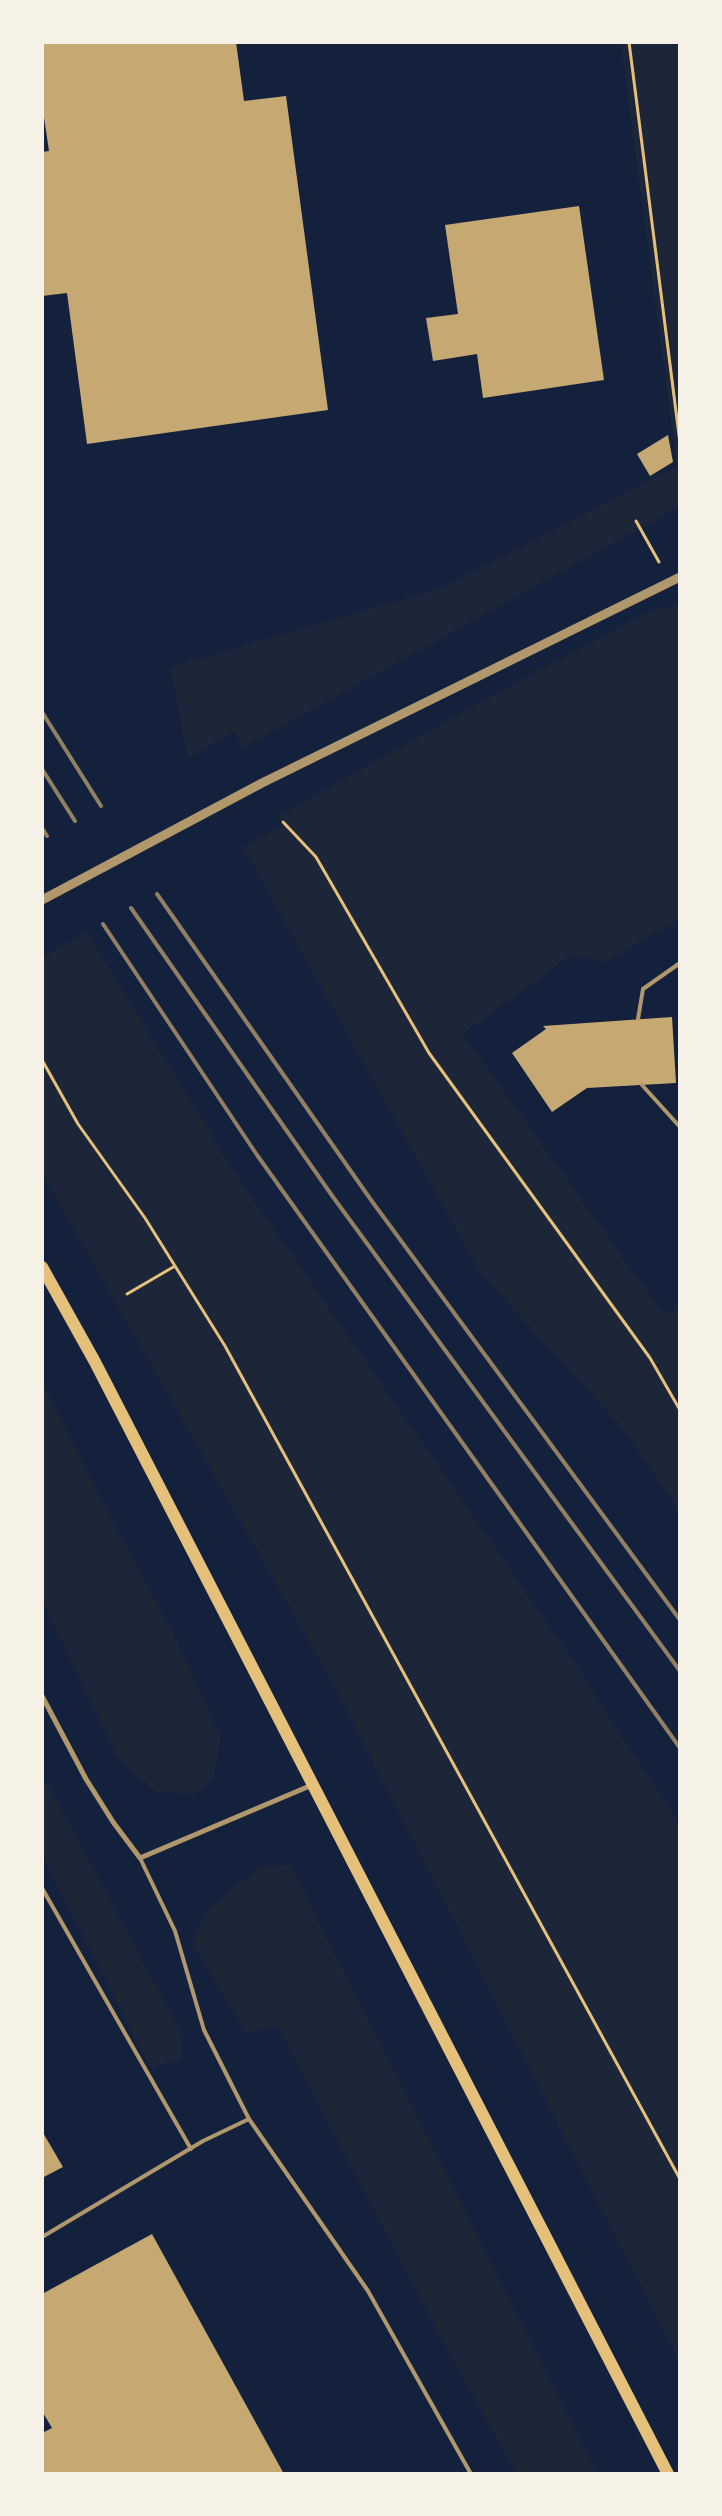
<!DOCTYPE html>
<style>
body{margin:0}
#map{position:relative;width:722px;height:2516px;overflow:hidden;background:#14213d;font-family:"DM Sans",sans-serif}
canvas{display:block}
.frame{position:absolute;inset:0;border:44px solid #f6f1e7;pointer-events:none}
</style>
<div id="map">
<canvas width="722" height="2516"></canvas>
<div class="frame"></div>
</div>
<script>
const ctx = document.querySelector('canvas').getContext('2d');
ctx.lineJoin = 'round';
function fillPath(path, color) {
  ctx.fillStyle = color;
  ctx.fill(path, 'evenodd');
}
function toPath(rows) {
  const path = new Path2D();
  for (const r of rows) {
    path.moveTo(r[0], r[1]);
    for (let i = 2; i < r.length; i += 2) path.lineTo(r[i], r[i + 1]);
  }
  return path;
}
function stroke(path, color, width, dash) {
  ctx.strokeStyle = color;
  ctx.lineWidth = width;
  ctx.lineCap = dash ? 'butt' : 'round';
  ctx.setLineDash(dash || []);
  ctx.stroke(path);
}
const green = toPath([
 [621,43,679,43,679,507,243,748,234,732,188,758,170,667,439,589,677,466],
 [679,604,679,919,607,962,572,955,463,1034,663,1313,679,1310,679,1510,622,1428,481,1274,243,847,283,825,278,816,475,705,648,612],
 [87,932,232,1168,573,1660,679,1824,679,2361,333,1684,43,1175,42,957],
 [43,1383,96,1489,172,1631,221,1737,213,1779,196,1794,155,1792,117,1756,43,1603],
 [47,1782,184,2038,181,2059,150,2068,43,1857,43,1784],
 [289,1864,290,1864,597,2473,516,2473,448,2351,277,2025,246,2033,192,1943,207,1910,258,1868]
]);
const building = toPath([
 [42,42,236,42,244,101,286,96,328,410,87,444,67,293,42,296,42,152,49,151,42,104],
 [579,206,604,380,483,398,477,354,433,361,426,318,458,314,445,225],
 [668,435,673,462,650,476,637,454],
 [672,1017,676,1083,587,1088,552,1112,512,1053,546,1029,543,1026],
 [42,2131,63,2167,42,2178],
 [152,2234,284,2474,42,2474,42,2433,52,2428,42,2411,42,2294]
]);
const path = toPath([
 [629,42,680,443],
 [636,521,659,562],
 [283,822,316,857,429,1053,650,1358,680,1410],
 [42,1060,78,1124,145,1218,225,1346,680,2179],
 [127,1294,175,1266]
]);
const service = toPath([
 [638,1019,643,989,680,963],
 [642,1085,680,1127],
 [140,1858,175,1931,204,2030,249,2119,368,2291,471,2474],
 [42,1888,191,2149],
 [42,2237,203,2141,249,2119]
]);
const minor = toPath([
 [42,1696,86,1779,113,1822,140,1858,312,1785]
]);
const tertiary = toPath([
 [42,900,262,783,680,577]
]);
const primary = toPath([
 [42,1267,95,1362,668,2474]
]);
const rail = toPath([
 [42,712,101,806],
 [42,769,75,821],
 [42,828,47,836],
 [157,894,371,1200,680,1620],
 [131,908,333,1197,680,1671],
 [103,924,257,1155,680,1748]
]);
fillPath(green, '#1d2539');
fillPath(building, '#c6a872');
stroke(path, '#e5c07b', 3);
stroke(service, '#b1986c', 4);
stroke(minor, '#b1986c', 5);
stroke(tertiary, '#b1986c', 9);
stroke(primary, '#e5c07b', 12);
stroke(rail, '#918062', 4);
</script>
